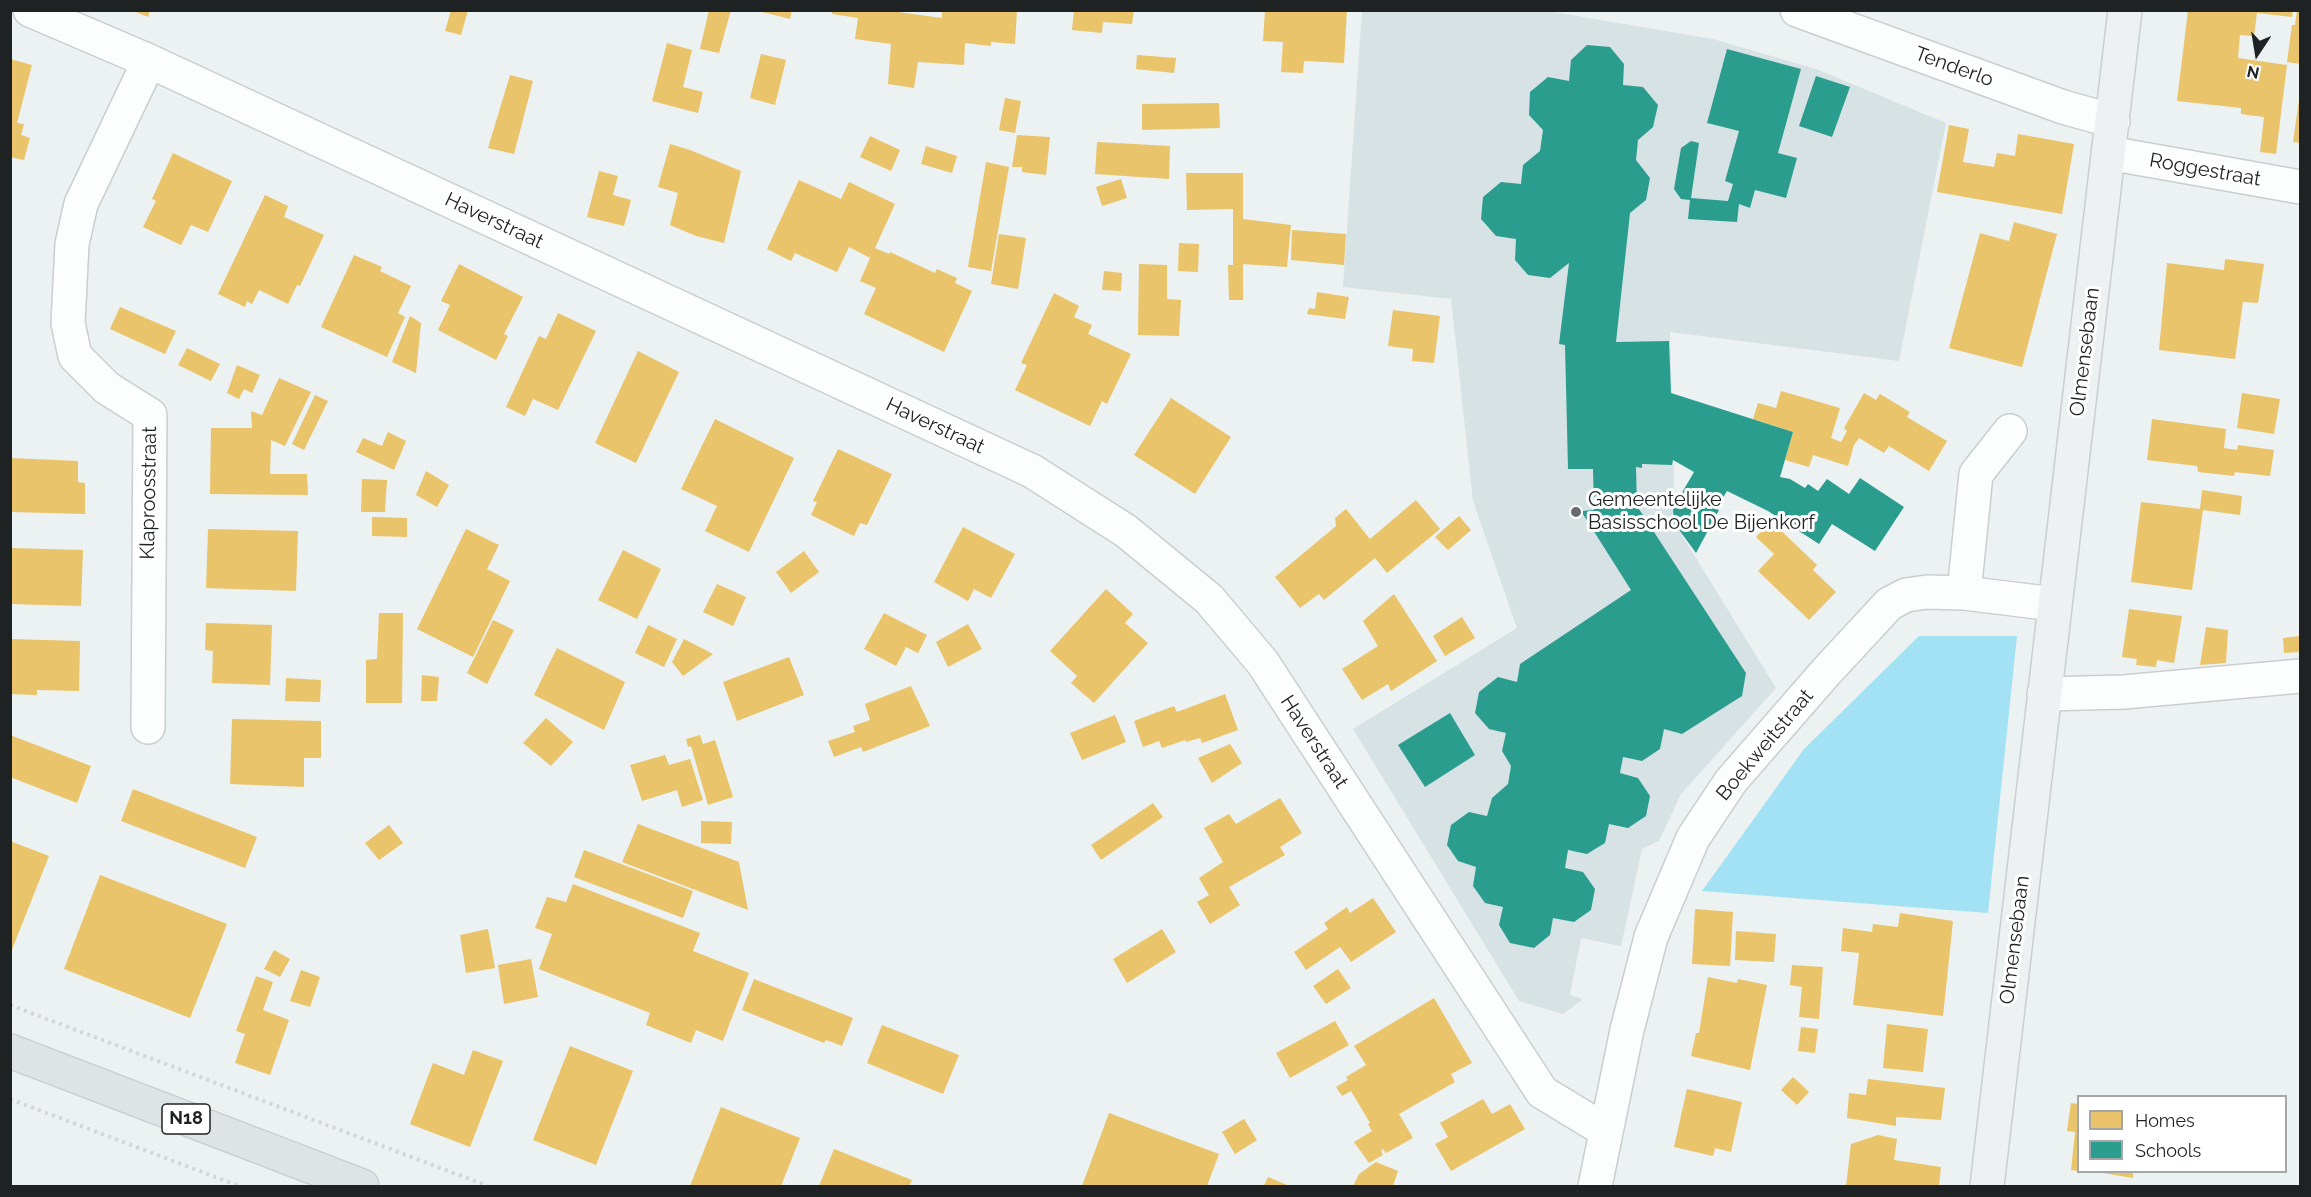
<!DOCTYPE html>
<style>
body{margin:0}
#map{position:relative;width:2311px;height:1197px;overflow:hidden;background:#ecf1f1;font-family:Raleway,sans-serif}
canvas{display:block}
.frame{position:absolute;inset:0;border:12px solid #1f2223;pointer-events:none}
.legend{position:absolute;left:2077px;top:1095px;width:210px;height:78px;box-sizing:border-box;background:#fff;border:2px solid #a5a7a7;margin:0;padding:8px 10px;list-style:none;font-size:18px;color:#1f2223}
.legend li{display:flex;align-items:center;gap:12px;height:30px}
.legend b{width:30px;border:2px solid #a5a7a7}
.north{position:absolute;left:2227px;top:24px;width:60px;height:60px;-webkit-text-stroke:4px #fff;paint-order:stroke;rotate:192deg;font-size:16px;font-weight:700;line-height:24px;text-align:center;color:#1f2223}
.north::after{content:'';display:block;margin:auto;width:21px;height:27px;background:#1f2223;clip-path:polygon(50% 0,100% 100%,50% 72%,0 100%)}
</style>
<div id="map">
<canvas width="2311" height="1197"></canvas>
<div class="frame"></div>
<ul class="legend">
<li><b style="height:16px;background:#e9c46a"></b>Homes</li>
<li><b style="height:16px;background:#2a9d8f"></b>Schools</li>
</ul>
<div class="north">N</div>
</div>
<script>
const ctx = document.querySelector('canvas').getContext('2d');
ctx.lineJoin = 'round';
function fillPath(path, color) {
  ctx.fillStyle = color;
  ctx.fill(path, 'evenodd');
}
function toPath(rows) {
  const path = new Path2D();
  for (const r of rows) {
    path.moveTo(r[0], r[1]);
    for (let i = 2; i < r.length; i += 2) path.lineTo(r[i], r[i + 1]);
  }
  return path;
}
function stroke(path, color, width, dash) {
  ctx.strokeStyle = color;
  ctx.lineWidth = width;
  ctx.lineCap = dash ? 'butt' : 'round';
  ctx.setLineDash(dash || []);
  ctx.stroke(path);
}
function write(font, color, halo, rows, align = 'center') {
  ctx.font = font + ' Raleway,sans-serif';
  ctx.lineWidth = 6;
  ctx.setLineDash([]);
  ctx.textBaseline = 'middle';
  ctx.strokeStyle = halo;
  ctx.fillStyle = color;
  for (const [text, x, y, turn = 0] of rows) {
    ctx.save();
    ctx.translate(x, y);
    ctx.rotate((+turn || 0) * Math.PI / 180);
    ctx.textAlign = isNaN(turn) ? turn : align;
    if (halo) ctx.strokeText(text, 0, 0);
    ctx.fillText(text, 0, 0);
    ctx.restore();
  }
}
const built = toPath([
 [1362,11,1547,11,1713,39,1816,69,1946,123,1899,361,1670,332,1675,524,1776,688,1681,794,1659,841,1642,849,1621,946,1581,938,1570,995,1583,999,1563,1014,1519,1001,1353,729,1517,628,1473,501,1451,299,1343,287]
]);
const green = toPath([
 [1919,636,2017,636,1988,913,1702,891,1804,749]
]);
const homes = toPath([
 [131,10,150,10,148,17],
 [451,10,468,10,461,35,445,31],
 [709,10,731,10,719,53,700,49],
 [755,10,792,10,790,19],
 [832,10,898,10,898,12,942,18,942,10,1017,10,1015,44,991,42,991,46,965,43,964,65,918,62,914,88,888,84,891,44,855,39,858,18,832,14],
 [1074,10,1134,10,1132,24,1103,22,1102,33,1072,30],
 [1265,10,1347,10,1344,63,1304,61,1303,73,1281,72,1283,42,1263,41],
 [2188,10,2293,10,2292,17,2257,13,2254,36,2240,35,2238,58,2287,65,2276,154,2260,152,2264,117,2241,114,2241,108,2177,101],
 [2297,10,2300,10,2300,64,2287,62,2292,25,2295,25],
 [667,43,692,50,683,87,703,92,698,113,652,101],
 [761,54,786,60,775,105,750,98],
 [1137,55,1176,58,1174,73,1136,69],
 [10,59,32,65,17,123,24,124,21,135,30,138,24,160,10,157],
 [510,75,533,81,514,154,488,148],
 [1005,98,1021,101,1015,133,999,130],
 [2299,100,2300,100,2300,143,2293,142],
 [1219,103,1220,128,1142,130,1142,104],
 [1949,125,1969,129,1963,162,1994,167,1997,153,2015,156,2018,134,2074,144,2062,214,1937,192],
 [1017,135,1050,137,1046,175,1022,172,1022,167,1012,167],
 [870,136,900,150,891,171,860,157],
 [1097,142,1170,146,1169,179,1095,174],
 [670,144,690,150,741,171,724,243,696,236,670,225,678,193,658,187],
 [926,146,957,156,952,173,921,164],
 [173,153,232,181,208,232,191,225,181,245,143,227,156,201,152,199],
 [986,162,1009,167,991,271,968,267],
 [599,171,618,176,613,195,631,200,624,226,587,217],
 [1186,173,1243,173,1243,219,1291,225,1287,267,1243,264,1243,300,1229,300,1228,265,1233,265,1233,209,1187,210],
 [1121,179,1127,198,1102,206,1096,187],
 [799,180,841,199,849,182,895,204,875,248,889,254,890,252,935,273,937,269,957,278,955,283,972,291,944,352,864,314,876,288,860,281,870,258,849,247,837,272,795,253,791,261,767,249],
 [265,195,288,206,284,217,324,235,300,286,297,285,288,304,259,290,252,304,247,301,245,307,218,294],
 [2014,222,2057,234,2022,367,1949,348,1980,233,2009,241],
 [1292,230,1346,234,1344,265,1291,260],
 [999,234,1026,238,1018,289,991,284],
 [1179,243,1199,244,1198,272,1178,271],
 [354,255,382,267,380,271,411,286,398,313,405,317,387,357,321,327],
 [2225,259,2264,264,2258,303,2243,302,2235,359,2159,350,2167,263,2224,270],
 [459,264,523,297,504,334,508,336,496,360,438,330,450,305,441,301],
 [1139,264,1167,265,1167,299,1181,300,1179,336,1138,335],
 [1104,271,1122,273,1121,291,1102,290],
 [1317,292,1349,297,1345,319,1307,314,1309,308,1315,309],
 [1054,293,1079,306,1074,317,1092,325,1088,334,1131,354,1107,404,1102,401,1090,426,1015,390,1027,365,1021,363],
 [120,307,176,331,165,354,110,329],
 [1393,310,1440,316,1434,363,1412,361,1413,349,1388,346],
 [558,313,596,331,558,410,533,399,525,416,506,407,539,336,546,339],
 [410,316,421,323,416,373,392,362],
 [187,348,220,364,211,381,178,365],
 [638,351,679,372,636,463,595,443],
 [237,365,260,375,252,393,244,389,239,399,227,393],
 [279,378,311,392,285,446,271,440,270,474,307,474,308,495,210,494,211,428,252,428,251,411,262,415],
 [1781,391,1840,408,1831,438,1841,442,1847,431,1844,428,1864,393,1876,400,1880,394,1910,412,1907,417,1947,441,1929,471,1889,446,1884,453,1859,438,1854,445,1848,466,1813,455,1809,467,1785,460,1793,432,1753,419,1758,403,1776,408],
 [2242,393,2280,399,2274,434,2237,428],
 [315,395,328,401,304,450,292,444],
 [1171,398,1231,437,1195,494,1134,455],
 [715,419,794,458,749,552,705,531,717,506,681,489],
 [2152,419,2226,429,2224,448,2237,450,2238,445,2274,450,2270,476,2235,472,2234,476,2198,472,2197,466,2147,460],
 [388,432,406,441,394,470,356,452,363,438,382,446],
 [838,449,892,474,867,525,860,523,854,536,811,515,817,502,813,501],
 [10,458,78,461,78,482,85,483,85,514,10,512],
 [426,471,449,485,437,507,416,495],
 [362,479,387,480,385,512,361,512],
 [2202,490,2242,496,2240,515,2203,510,2192,590,2131,582,2141,502,2200,509],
 [1416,500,1440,529,1387,573,1375,558,1324,600,1319,594,1300,608,1275,577,1336,526,1335,518,1346,509,1370,539],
 [1459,516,1471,530,1448,550,1435,537],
 [372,517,407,518,407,537,372,536],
 [1771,521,1817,565,1813,570,1836,592,1809,620,1758,571,1774,554,1756,537],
 [963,527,1015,554,991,598,974,589,968,601,934,582],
 [208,529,298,531,296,591,206,588],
 [466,529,499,545,487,569,510,581,473,657,417,629],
 [10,548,83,550,81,606,10,604],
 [623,550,661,569,637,619,598,600],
 [804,551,819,572,791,593,776,572],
 [717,584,746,597,733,626,703,612],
 [1106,589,1133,614,1125,623,1148,643,1094,703,1071,683,1077,676,1050,651],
 [1394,594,1437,661,1391,691,1388,684,1362,700,1342,669,1378,646,1363,621],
 [2129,609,2182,616,2174,663,2157,660,2156,667,2136,665,2137,659,2122,657],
 [379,613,403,613,402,703,366,703,366,660,377,659],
 [884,613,927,635,918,653,906,647,896,666,864,649],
 [1462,617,1475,638,1445,656,1433,636],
 [493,620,514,630,487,684,467,673],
 [206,623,272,625,270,685,212,683,213,651,205,650],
 [968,624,982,649,948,667,936,642],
 [648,625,677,639,664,667,635,653],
 [2206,627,2228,630,2226,663,2200,665],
 [2300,636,2300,652,2284,653,2283,638],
 [10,639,80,641,79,691,37,690,37,695,10,694],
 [684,639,713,654,683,676,672,662],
 [557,648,625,682,604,730,534,695],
 [789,657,804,695,737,721,723,682],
 [422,675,439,677,437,701,421,701],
 [286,678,321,680,320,702,285,701],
 [911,686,930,726,863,752,861,747,834,757,828,741,855,732,853,726,870,720,865,704],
 [1225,694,1238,730,1202,743,1200,738,1186,742,1185,740,1162,748,1159,741,1143,747,1134,721,1174,706,1177,712],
 [1115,715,1126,742,1082,760,1070,733],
 [546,718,573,742,551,766,523,743],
 [232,719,321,721,321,758,304,758,304,787,230,784],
 [10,735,91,766,77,803,10,777],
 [700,735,703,744,715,740,733,797,708,805,691,746,688,747,686,739],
 [1230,744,1242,763,1212,783,1198,758],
 [665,755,669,765,690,759,703,800,682,807,677,790,642,801,630,765],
 [133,789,257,837,245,868,121,821],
 [1280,798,1302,833,1280,847,1285,855,1229,887,1240,905,1210,924,1197,902,1209,895,1199,878,1223,862,1204,828,1229,814,1236,824],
 [1153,803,1163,817,1101,860,1091,845],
 [701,821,732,822,731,844,701,843],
 [638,824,739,862,748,910,622,862],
 [389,825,403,843,379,860,365,843],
 [10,841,49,856,11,952,10,952],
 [584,850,693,891,683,918,574,877],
 [100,875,227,924,190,1018,64,969],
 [573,884,700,933,693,951,749,973,723,1041,696,1030,691,1043,646,1025,650,1013,539,969,552,934,535,928,547,897,566,902],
 [1373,898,1396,932,1351,962,1340,947,1306,970,1294,952,1328,929,1324,923,1347,907,1350,913],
 [1695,909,1733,912,1730,966,1692,964],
 [1900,913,1953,921,1943,1016,1853,1005,1859,953,1841,951,1843,928,1872,932,1873,924,1898,927],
 [488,929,495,968,466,973,460,935],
 [1162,929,1176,952,1127,983,1113,959],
 [1736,931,1776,934,1774,962,1735,960],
 [274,950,290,959,280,977,264,969],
 [531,959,538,997,504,1004,498,965],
 [1792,965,1823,967,1819,1019,1799,1017,1802,987,1790,985],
 [1338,969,1351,988,1326,1004,1313,986],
 [301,970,320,977,310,1007,290,1001],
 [256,976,273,982,263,1010,289,1020,270,1075,235,1063,245,1034,236,1031],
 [1708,977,1737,983,1738,979,1767,985,1750,1070,1691,1056,1696,1033,1699,1033],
 [754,979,853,1018,842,1046,826,1040,824,1043,742,1010],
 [1434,998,1472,1063,1451,1074,1455,1082,1399,1114,1413,1138,1386,1153,1383,1149,1381,1151,1383,1155,1369,1163,1354,1142,1372,1131,1368,1124,1370,1123,1351,1091,1342,1096,1336,1087,1348,1080,1346,1077,1366,1065,1354,1046],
 [1335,1021,1349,1045,1290,1078,1276,1053],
 [1887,1024,1928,1029,1923,1072,1883,1068],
 [882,1025,959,1055,943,1094,867,1063],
 [1801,1027,1818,1029,1815,1053,1798,1051],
 [570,1046,633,1071,596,1165,533,1140],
 [473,1050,503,1061,470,1147,410,1124,433,1063,464,1075],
 [1793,1077,1809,1092,1797,1105,1781,1090],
 [1868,1079,1945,1088,1941,1120,1896,1117,1896,1126,1847,1118,1849,1093,1866,1095],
 [1687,1089,1742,1102,1731,1152,1715,1148,1713,1156,1674,1147],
 [1483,1099,1492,1114,1510,1104,1525,1129,1451,1171,1435,1144,1448,1137,1440,1123],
 [2071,1103,2078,1104,2078,1171,2071,1170,2075,1132,2067,1131],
 [721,1107,800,1138,781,1186,690,1186],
 [1109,1113,1219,1154,1207,1186,1082,1186],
 [1244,1119,1257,1140,1235,1154,1222,1132],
 [1878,1135,1897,1139,1894,1160,1941,1167,1939,1186,1846,1186,1851,1144],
 [834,1149,912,1180,909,1186,819,1186],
 [1376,1162,1398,1171,1393,1186,1353,1186,1359,1174],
 [2096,1172,2133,1172,2133,1178],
 [1268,1177,1287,1185,1286,1186,1264,1186]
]);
const schools = toPath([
 [1587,45,1610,47,1624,64,1623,85,1643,87,1658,105,1653,127,1638,140,1636,160,1650,178,1646,200,1630,213,1616,342,1669,341,1671,393,1793,432,1780,477,1790,479,1805,488,1808,484,1818,491,1827,479,1849,494,1860,478,1904,507,1875,551,1832,524,1819,544,1768,511,1727,491,1716,509,1719,510,1696,553,1674,523,1673,508,1694,472,1673,460,1672,465,1642,464,1642,468,1636,467,1637,506,1746,673,1742,696,1682,734,1664,729,1660,749,1642,761,1623,757,1620,773,1638,778,1650,796,1646,816,1628,828,1609,824,1605,843,1587,854,1568,850,1565,868,1583,872,1595,889,1591,910,1574,922,1553,918,1550,935,1534,948,1510,943,1499,925,1503,907,1485,903,1473,886,1476,867,1458,861,1447,845,1451,825,1469,812,1487,816,1492,798,1508,784,1511,766,1502,751,1506,733,1489,729,1475,713,1479,692,1498,677,1517,682,1520,664,1631,590,1581,511,1594,510,1593,469,1568,469,1565,345,1559,344,1569,263,1550,278,1528,275,1515,260,1516,239,1496,236,1481,219,1483,197,1501,182,1521,184,1523,165,1540,151,1543,130,1529,115,1530,92,1548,77,1569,81,1571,60],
 [1727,49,1801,69,1778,153,1797,158,1786,198,1755,190,1750,208,1739,204,1737,222,1688,219,1690,200,1681,199,1674,189,1681,148,1691,141,1699,143,1691,198,1728,201,1733,184,1725,181,1739,131,1707,123],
 [1816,76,1850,87,1832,137,1799,126],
 [1450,713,1475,755,1425,787,1398,745]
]);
const path = toPath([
 [10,1005,488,1186],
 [10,1099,239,1186]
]);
const street = toPath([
 [30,10,149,61,1032,471,1126,531,1209,599,1263,663,1542,1092,1606,1131],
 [1797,10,2063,107,2113,121],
 [2109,153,2300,187],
 [1964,593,1976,474,2010,431],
 [2044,694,2124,692,2300,676],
 [148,727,150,415,107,388,75,356,68,323,72,244,81,204,149,61],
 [1595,1186,1627,1030,1651,937,1693,838,1731,781,1826,672,1889,604,1906,595,1927,592,1964,593,2054,604]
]);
const secondary = toPath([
 [1987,1186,2125,10]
]);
const primary = toPath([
 [10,1051,362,1186]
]);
const markers = [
 [1576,512,6,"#676a6b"]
];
const shields = [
 [186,1119,48]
];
const shieldNames = [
 ["N18",186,1119]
];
const streetNames = [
 ["Tenderlo",1954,67,20],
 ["Roggestraat",2205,170,10],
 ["Haverstraat",494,221,25],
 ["Olmensebaan",2085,352,-83],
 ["Haverstraat",935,426,25],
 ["Klaproosstraat",149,493,-89],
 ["Haverstraat",1314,742,57],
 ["Boekweitstraat",1765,745,-50],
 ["Olmensebaan",2015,940,-83]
];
const poiNames = [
 ["Gemeentelijke",1588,500],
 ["Basisschool De Bijenkorf",1588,523]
];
fillPath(built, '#d7e2e5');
fillPath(green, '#a3e2f4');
fillPath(homes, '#e9c46a');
fillPath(schools, '#2a9d8f');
stroke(street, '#cacece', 36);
stroke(secondary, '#cacece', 36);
stroke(primary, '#cbcece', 36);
stroke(path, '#d4d6d6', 4, [3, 4.5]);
stroke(street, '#fcfdfd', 33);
stroke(secondary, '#edf1f2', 33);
stroke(primary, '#dee4e6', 33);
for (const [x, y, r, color] of markers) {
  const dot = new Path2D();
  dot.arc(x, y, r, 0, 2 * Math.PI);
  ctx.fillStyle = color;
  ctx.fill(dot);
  stroke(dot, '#fff', 2);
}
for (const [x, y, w] of shields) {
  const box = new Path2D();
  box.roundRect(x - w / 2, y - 15, w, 30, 4.5);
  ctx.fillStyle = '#fff';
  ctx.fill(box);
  stroke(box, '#1f2223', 1.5);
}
write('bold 18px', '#1f2223', null, shieldNames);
write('20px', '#1f2223', '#fff', streetNames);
write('20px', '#1f2223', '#fff', poiNames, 'left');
</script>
